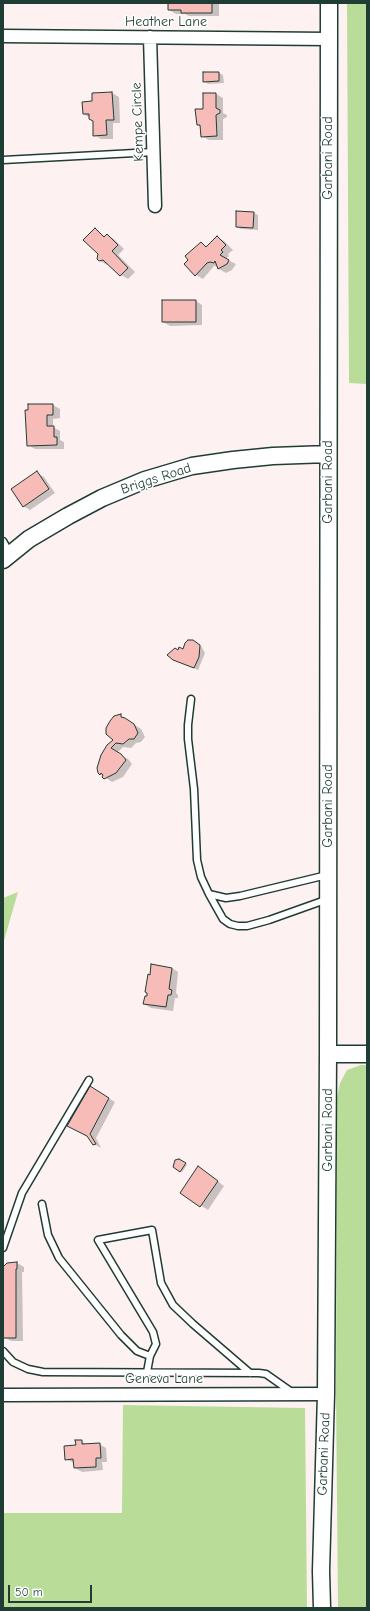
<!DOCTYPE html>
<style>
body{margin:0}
#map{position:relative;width:370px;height:1611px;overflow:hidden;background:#fdf1f1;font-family:"Comic Neue",sans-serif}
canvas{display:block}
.frame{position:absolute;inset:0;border:4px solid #1f3d34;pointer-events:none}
.scale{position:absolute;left:8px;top:1585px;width:84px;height:18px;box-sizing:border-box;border:2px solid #1f3d34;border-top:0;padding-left:5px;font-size:12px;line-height:14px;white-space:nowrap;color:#1f3d34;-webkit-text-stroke:3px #fff;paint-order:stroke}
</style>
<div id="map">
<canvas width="370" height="1611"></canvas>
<div class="frame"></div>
<div class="scale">50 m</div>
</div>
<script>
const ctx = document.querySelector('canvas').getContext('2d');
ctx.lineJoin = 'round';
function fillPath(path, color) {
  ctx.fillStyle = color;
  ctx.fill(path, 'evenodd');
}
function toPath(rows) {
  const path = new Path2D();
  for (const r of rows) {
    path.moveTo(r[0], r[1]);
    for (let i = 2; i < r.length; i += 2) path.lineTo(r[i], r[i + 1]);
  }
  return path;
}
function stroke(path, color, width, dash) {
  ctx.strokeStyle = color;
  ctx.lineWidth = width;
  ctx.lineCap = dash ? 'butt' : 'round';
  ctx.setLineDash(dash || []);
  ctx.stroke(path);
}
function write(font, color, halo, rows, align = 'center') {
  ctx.font = font + ' "Comic Neue",sans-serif';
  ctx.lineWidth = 3;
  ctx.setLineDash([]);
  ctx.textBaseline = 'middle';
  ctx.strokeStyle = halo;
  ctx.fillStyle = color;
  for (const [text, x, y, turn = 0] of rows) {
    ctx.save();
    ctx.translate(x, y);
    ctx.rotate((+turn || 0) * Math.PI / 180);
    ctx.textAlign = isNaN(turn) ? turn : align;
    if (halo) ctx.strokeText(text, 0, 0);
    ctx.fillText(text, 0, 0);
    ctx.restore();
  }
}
const green = toPath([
 [347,3,367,3,367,384,349,383],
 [18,892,3,944,3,898],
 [361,1065,367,1065,367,1608,338,1608,336,1396,337,1097,340,1083,347,1070],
 [123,1405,305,1408,307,1608,3,1608,3,1513,122,1513]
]);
const shadow = toPath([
 [134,3,154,3,154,4,135,4],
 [169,3,219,3,219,16,189,16,185,14,176,14,169,10],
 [219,73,223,75,224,83,208,84,204,81],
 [112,93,119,97,120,123,113,123,113,139,101,139,94,135,94,121,84,114,93,102,93,94],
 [216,94,223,98,223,113,227,115,227,117,223,119,223,140,209,140,202,136,201,127,198,124,204,110],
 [254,213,258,215,258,230,241,229,237,227],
 [95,230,105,237,107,235,114,239,124,249,118,255,135,272,128,279,121,275,109,264,107,265,100,261],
 [217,237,224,241,233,250,228,254,229,256,226,259,236,264,232,270,226,273,219,269,218,266,214,266,203,279,196,275,201,243,207,247],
 [196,301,202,305,202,325,170,326,163,322],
 [53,405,60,409,60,418,53,419,53,427,60,431,60,440,64,442,64,449,35,449,28,445],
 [37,473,44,477,55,493,30,510,23,506],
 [197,643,201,646,205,653,198,670,174,659,178,651],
 [120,715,141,729,145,737,141,742,136,743,131,748,123,747,117,753,128,759,132,764,123,777,112,782,99,773,114,740],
 [172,968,178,972,176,993,178,995,178,998,175,998,173,1011,151,1008,144,1004,147,997,151,976],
 [90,1087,115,1102,96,1138,101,1148,94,1144,88,1136],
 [179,1160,187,1165,182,1172,174,1167],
 [199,1167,224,1186,208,1210,181,1193],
 [17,1263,24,1267,24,1272,22,1272,23,1341,11,1341,4,1337],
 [81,1441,87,1445,99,1444,106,1448,107,1462,102,1462,103,1470,82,1472,75,1468,74,1463,66,1459]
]);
const building = toPath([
 [168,3,212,3,212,13,181,13,181,10,168,10,168,3],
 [203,72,219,72,219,81,203,82,203,72],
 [112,92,114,120,106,120,107,135,93,136,93,121,89,119,89,114,83,114,82,102,92,101,92,93,112,92],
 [203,93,216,93,216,108,220,110,220,113,216,115,217,136,201,137,200,125,197,125,195,109,203,109,203,93],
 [236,211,254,212,253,228,236,227,236,211],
 [95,228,104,237,107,234,118,245,112,251,128,268,120,276,103,260,99,261,97,259,98,254,83,240,95,228],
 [217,236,226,245,221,250,223,252,220,255,229,260,227,264,218,269,215,261,214,263,210,262,207,263,195,276,184,264,188,260,185,256,201,242,206,247,217,236],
 [162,300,196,300,196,322,162,322,162,300],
 [28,404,53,404,53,415,47,415,47,426,54,426,54,437,57,437,57,445,27,446,25,410,28,410,28,404],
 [37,471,49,489,23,507,11,489,37,471],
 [188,640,193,640,200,645,199,657,194,668,173,660,167,655,175,648,178,650,179,647,183,649,185,643,188,640],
 [121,714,121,717,125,718,134,724,138,733,134,739,129,739,123,744,116,743,111,748,121,754,126,760,116,773,104,779,102,777,103,775,101,773,100,775,98,773,97,768,101,755,107,745,113,740,106,734,106,728,110,721,114,716,121,714],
 [151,964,172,968,169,989,172,990,171,995,168,995,166,1007,143,1004,145,996,147,996,147,993,145,992,148,974,150,975,151,964],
 [90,1086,109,1098,90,1134,96,1144,93,1145,87,1136,67,1126,90,1086],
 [179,1159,186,1163,180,1172,173,1167,175,1160,179,1159],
 [198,1166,218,1181,200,1207,180,1193,198,1166],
 [17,1262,17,1269,16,1269,16,1338,3,1338,3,1267,7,1263,17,1262],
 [75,1440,82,1440,82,1444,100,1443,101,1458,96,1458,96,1467,74,1468,73,1459,65,1460,64,1446,76,1445,75,1440]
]);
const service = toPath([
 [3,160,154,152],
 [3,541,10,553],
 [191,699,188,725,188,739,194,789,197,860,201,877,209,894,226,898,240,896,327,875],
 [209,894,223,919,230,924,238,926,247,926,269,920,328,899],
 [42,1204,48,1235,59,1258,121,1335,137,1351,150,1356],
 [3,1248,22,1193,89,1080],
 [3,1351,13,1362,28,1369,43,1372,259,1373,266,1374,293,1393],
 [147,1372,150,1356,156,1344,153,1332,98,1240,152,1230,161,1283,173,1305,193,1324,250,1373]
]);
const minor = toPath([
 [3,36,329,39],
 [150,37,155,206],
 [3,1395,326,1394]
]);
const tertiary = toPath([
 [3,560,29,539,68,516,102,498,145,480,192,466,233,460,273,456,328,454],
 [328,1054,367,1054],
 [322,1608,321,1571,326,1394,328,1054,329,3]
]);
const streetNames = [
 ["Heather Lane",166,22],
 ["Kempe Circle",138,122,-92],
 ["Garbani Road",328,158,-90],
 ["Briggs Road",156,479,-18],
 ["Garbani Road",328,482,-90],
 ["Garbani Road",328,806,-90],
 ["Garbani Road",328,1130,-90],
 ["Geneva Lane",164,1379],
 ["Garbani Road",324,1454,-88]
];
fillPath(green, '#b9dd98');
fillPath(shadow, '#0003');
fillPath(building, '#f7bbb8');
stroke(building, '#1f3d34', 1);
stroke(service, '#1f3d34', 9);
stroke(minor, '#1f3d34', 15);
stroke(tertiary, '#1f3d34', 19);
stroke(service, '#fff', 6);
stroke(minor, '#fff', 12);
stroke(tertiary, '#fff', 16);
write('14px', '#1f3d34', '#fff', streetNames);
</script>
